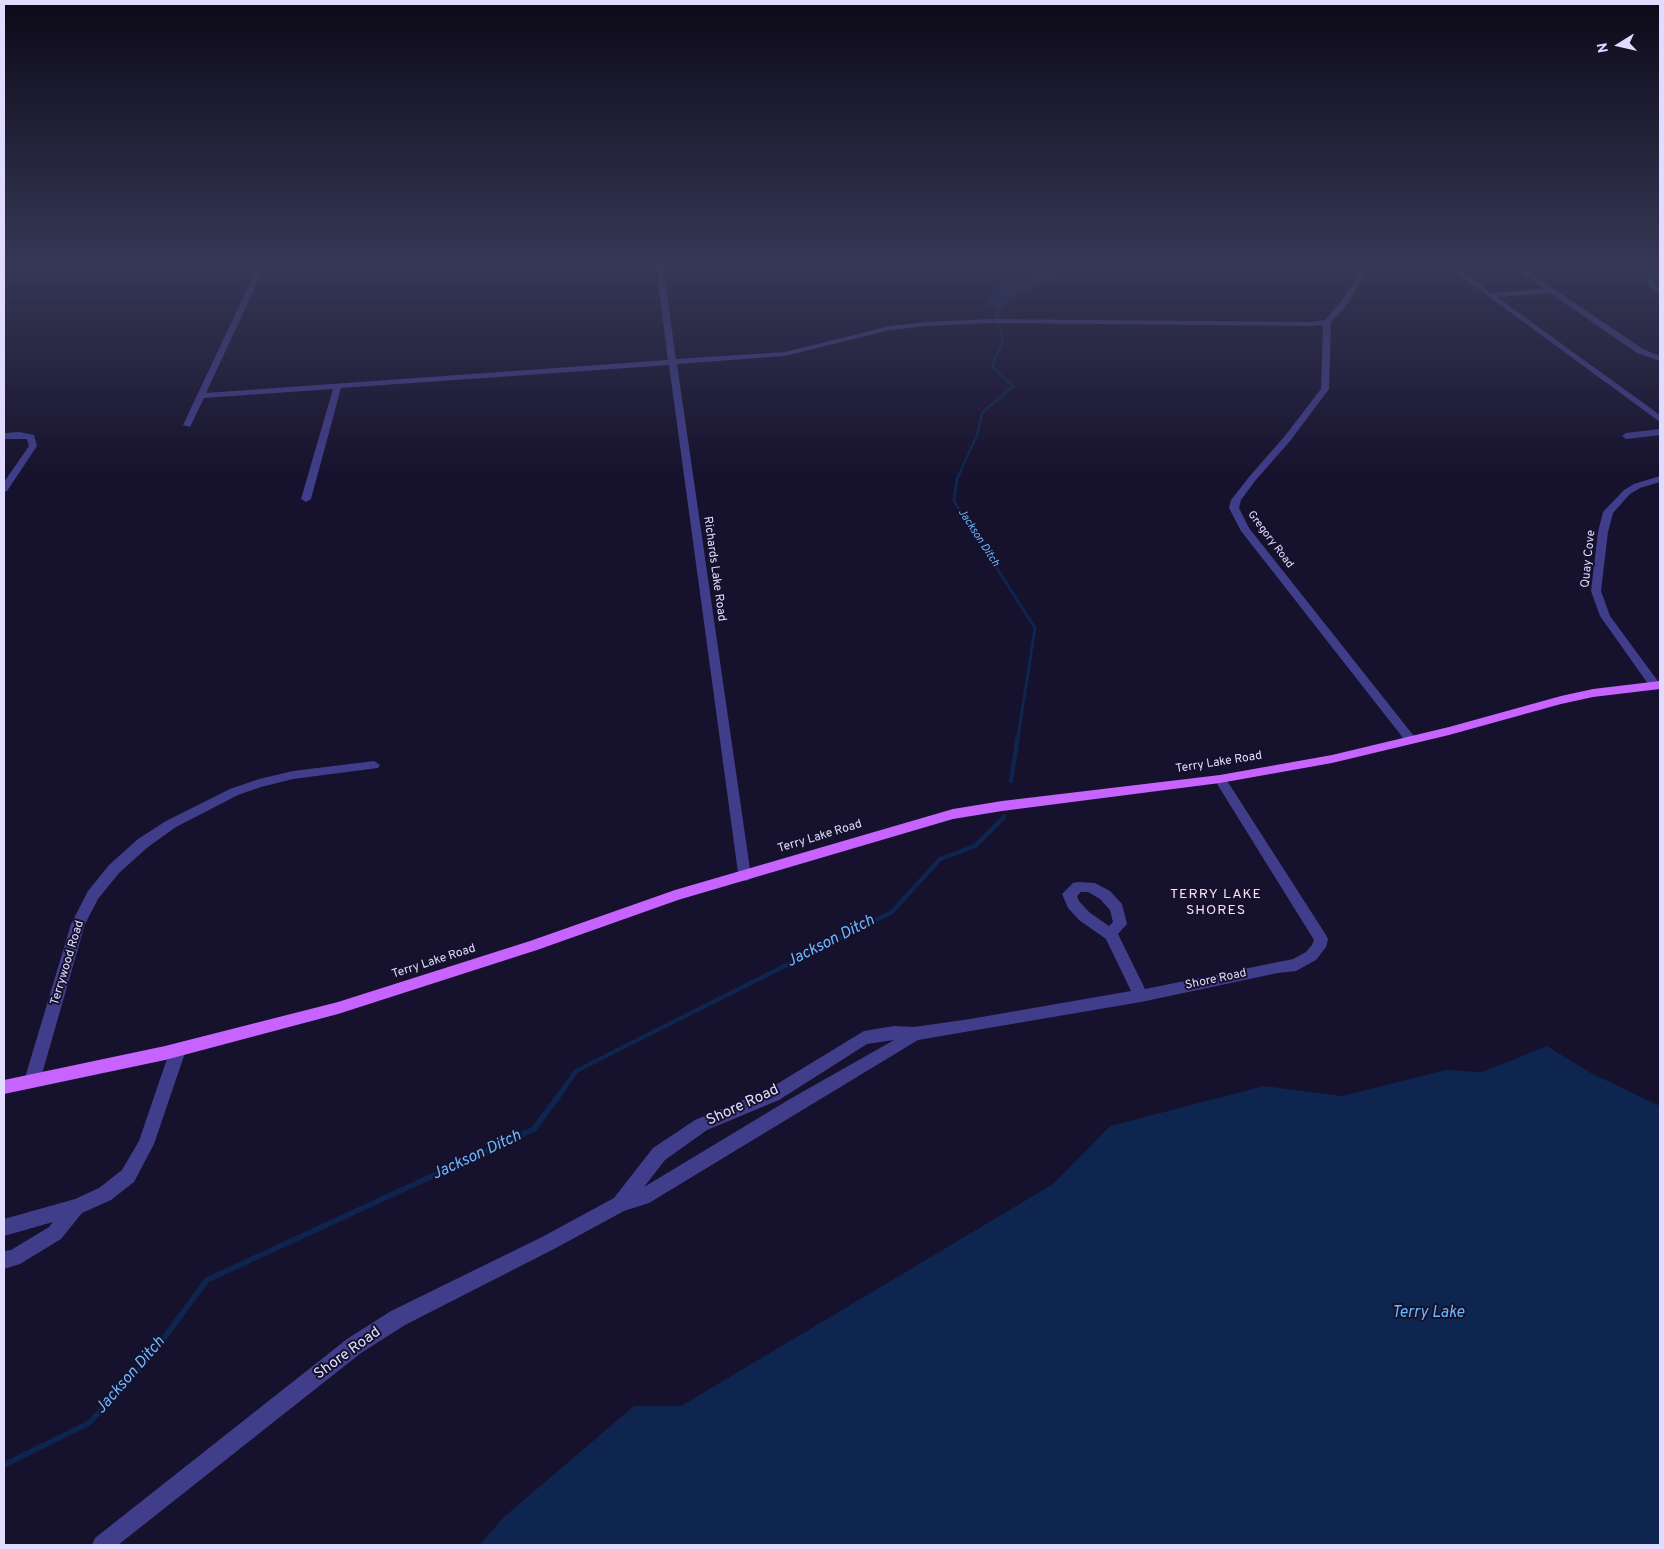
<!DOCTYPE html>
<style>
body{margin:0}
#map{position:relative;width:1664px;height:1549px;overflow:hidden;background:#16112c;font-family:Overpass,sans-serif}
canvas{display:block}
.frame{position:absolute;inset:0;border:5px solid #e1dcff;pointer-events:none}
.north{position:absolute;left:1594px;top:20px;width:50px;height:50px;-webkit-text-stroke:4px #16112c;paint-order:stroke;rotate:260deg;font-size:14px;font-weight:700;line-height:20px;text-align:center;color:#e1dcff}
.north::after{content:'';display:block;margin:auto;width:18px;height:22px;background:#e1dcff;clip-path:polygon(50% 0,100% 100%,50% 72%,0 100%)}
</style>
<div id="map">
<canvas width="1664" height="1549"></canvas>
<div class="frame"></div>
<div class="north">N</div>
</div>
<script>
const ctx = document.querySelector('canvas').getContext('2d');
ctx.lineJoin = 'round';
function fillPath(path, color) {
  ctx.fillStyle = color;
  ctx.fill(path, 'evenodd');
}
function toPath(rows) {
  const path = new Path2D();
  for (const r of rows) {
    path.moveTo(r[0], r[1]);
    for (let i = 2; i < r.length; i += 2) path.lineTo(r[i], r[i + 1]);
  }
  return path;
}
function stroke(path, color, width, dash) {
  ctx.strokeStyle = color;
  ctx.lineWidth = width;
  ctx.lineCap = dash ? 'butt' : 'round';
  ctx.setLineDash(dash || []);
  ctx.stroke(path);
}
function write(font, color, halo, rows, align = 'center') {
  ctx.font = font + ' Overpass,sans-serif';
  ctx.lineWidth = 4;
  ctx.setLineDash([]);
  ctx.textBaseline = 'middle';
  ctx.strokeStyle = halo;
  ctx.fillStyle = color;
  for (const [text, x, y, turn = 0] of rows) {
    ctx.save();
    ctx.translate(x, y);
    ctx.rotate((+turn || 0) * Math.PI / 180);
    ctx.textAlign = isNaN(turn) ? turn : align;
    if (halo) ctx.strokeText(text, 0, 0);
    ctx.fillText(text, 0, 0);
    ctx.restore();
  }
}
const water = toPath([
 [1038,266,1068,266,1056,278,1037,284,1005,304,1001,315,994,316,995,308,986,302,996,288,1042,271],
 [1547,1046,1591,1073,1660,1106,1660,1545,479,1545,504,1517,634,1406,681,1406,1053,1184,1110,1126,1264,1086,1342,1096,1446,1070,1482,1072]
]);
const streamFar3 = toPath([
 [961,470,977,435,982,413,1013,386,992,367,1003,340,997,316]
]);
const streamFar2 = toPath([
 [962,469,957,479,954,501,1035,628,1018,737]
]);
const streamFar1 = toPath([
 [1011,781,1018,736],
 [564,1088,576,1071,892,912,940,859,975,846,1004,817]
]);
const stream = toPath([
 [4,1465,89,1423,150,1357,207,1280,534,1129,565,1087]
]);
const minor = toPath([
 [258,266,265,266,206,393,668,360,656,266,663,266,676,359,785,352,890,326,926,322,990,319,1312,322,1325,320,1339,304,1364,266,1371,266,1345,307,1331,322,1329,389,1290,441,1255,481,1241,500,1239,508,1249,528,1417,740,1411,744,1407,743,1241,531,1229,508,1231,500,1249,477,1284,437,1321,389,1323,325,1312,326,990,323,926,326,890,330,785,356,677,364,751,876,749,880,744,881,739,880,669,365,341,388,311,499,306,502,301,499,333,389,204,398,190,427,183,425,258,266],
 [1447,266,1455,266,1491,293,1544,289,1512,266,1520,266,1643,349,1660,356,1660,361,1637,353,1550,293,1497,297,1660,415,1660,422,1447,266],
 [1660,270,1660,275,1654,279,1654,283,1660,288,1660,294,1648,286,1646,278,1660,270],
 [1660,429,1660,435,1626,439,1622,436,1626,433,1660,429],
 [19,432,34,435,37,446,7,491,4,492,4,482,29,446,27,439,4,439,4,433,19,432],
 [1660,476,1660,482,1640,488,1630,494,1613,513,1608,532,1601,591,1610,616,1660,684,1659,688,1655,689,1651,688,1600,616,1591,591,1598,532,1603,512,1624,490,1634,484,1660,476],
 [374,761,380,765,378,768,293,779,261,787,238,795,176,827,148,847,119,873,98,899,85,924,40,1081,38,1086,32,1088,26,1086,24,1081,71,924,88,891,109,865,138,839,166,821,230,789,259,779,293,771,374,761],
 [1220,775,1224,776,1326,935,1328,939,1326,947,1316,960,1296,971,1278,973,1141,1002,918,1040,649,1203,624,1211,554,1249,405,1325,361,1353,118,1545,92,1545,95,1538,347,1339,391,1311,542,1237,614,1198,653,1148,695,1120,767,1090,864,1031,894,1026,914,1027,970,1019,1131,991,1106,939,1079,920,1068,908,1062,894,1073,883,1078,882,1095,883,1110,891,1122,904,1127,924,1118,934,1145,989,1293,959,1306,952,1312,945,1314,940,1214,779,1216,776,1220,775],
 [1081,892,1088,892,1100,899,1110,910,1113,922,1109,926,1089,912,1079,901,1077,896,1081,892],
 [894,1040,790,1099,644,1187,665,1160,707,1130,779,1100,867,1044,894,1040],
 [178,1043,183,1045,186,1050,154,1144,134,1182,111,1200,82,1213,61,1239,20,1264,4,1269,4,1251,11,1250,49,1227,53,1222,4,1236,4,1219,75,1199,99,1188,122,1170,139,1141,170,1050,173,1045,178,1043]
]);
const major = toPath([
 [1660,681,1660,689,1593,697,1561,704,1449,735,1332,763,1220,783,1002,811,953,819,678,900,537,950,338,1014,165,1060,4,1094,4,1080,165,1046,338,1002,530,941,675,890,953,809,1002,801,1220,775,1332,755,1449,727,1561,696,1593,689,1660,681]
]);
const farWaternames = [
 ["Jackson Ditch",978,538,57]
];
const farStreetnames = [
 ["Gregory Road",1270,540,53]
];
const streetNames = [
 ["Quay Cove",1589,559,-84],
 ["Richards Lake Road",714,569,82],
 ["Terry Lake Road",1219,763,-9],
 ["Terry Lake Road",820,837,-17],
 ["Terry Lake Road",434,962,-18],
 ["Terrywood Road",68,963,-73],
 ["Shore Road",1216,980,-12]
];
const neighbourhoodNames = [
 ["TERRY LAKE",1216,895],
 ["SHORES",1216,911]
];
const nearStreetnames = [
 ["Shore Road",743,1106,-25],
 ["Shore Road",348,1354,-36]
];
const nearWaternames = [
 ["Jackson Ditch",831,942,-27],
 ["Jackson Ditch",477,1156,-25],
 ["Terry Lake",1428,1314],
 ["Jackson Ditch",131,1376,-49]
];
fillPath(water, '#0d254f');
stroke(streamFar3, '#0d254f', 2.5);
stroke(streamFar2, '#0d254f', 3);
stroke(streamFar1, '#0d254f', 4.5);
stroke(stream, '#0d254f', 5.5);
fillPath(minor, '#403d8b');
fillPath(major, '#c763ff');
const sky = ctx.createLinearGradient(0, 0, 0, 483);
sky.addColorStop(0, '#0c0918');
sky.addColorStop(0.55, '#363856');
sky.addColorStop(1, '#36385600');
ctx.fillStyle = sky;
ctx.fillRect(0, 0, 1664, 483);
write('italic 11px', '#6ab8ff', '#16112c', farWaternames);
write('11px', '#e1dcff', '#16112c', farStreetnames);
write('12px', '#e1dcff', '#16112c', streetNames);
ctx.letterSpacing = '1px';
write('14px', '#ffdef3', '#16112c', neighbourhoodNames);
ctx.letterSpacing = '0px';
write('15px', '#e1dcff', '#16112c', nearStreetnames);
write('italic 16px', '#6ab8ff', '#16112c', nearWaternames);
</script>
